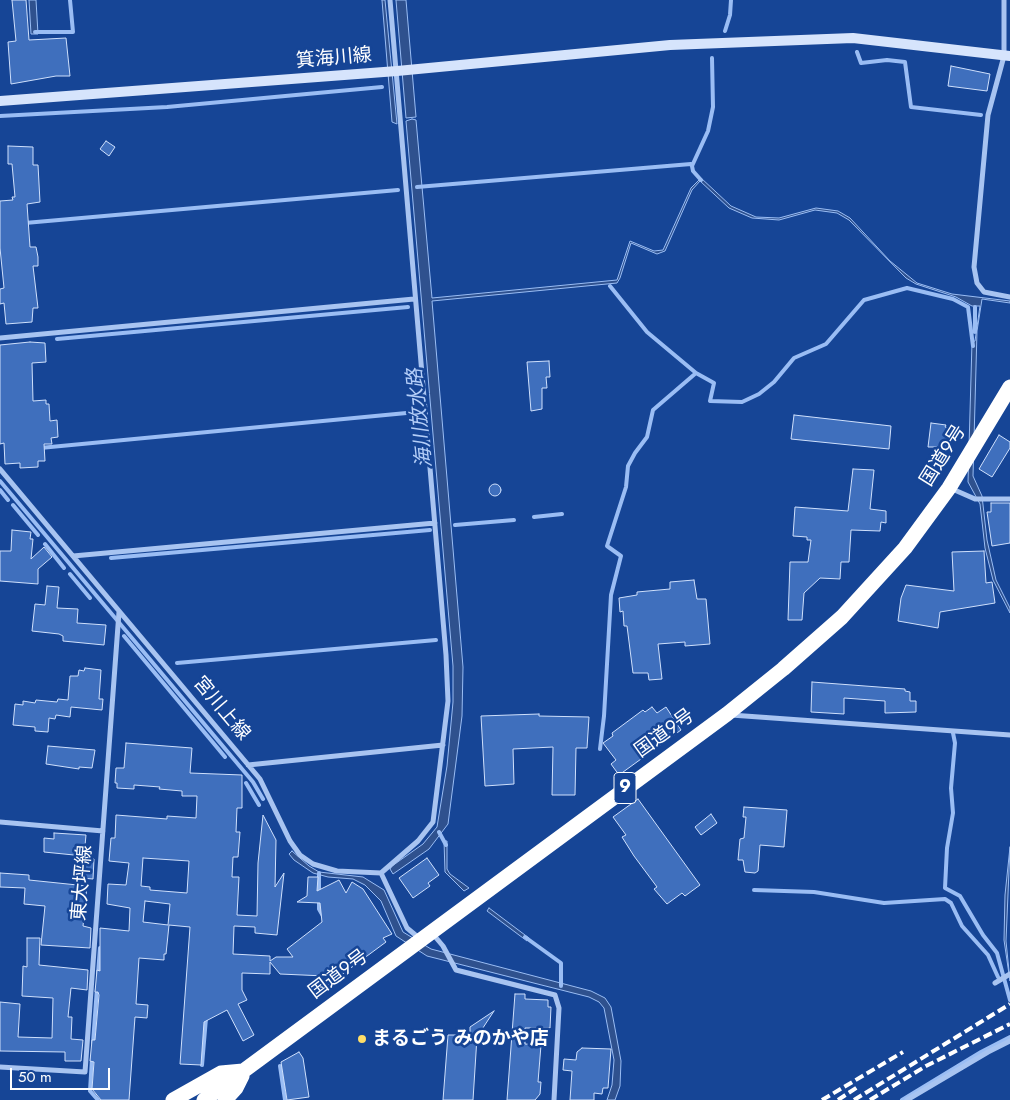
<!DOCTYPE html>
<meta charset="utf-8">
<style>
body{margin:0}
#map{position:relative;width:1010px;height:1100px;overflow:hidden;background:#164596;font-family:Jost,sans-serif}
canvas{display:block}
.scale{position:absolute;left:10px;top:1068px;width:100px;height:22px;box-sizing:border-box;border:2px solid #fff;border-top:0;padding-left:6px;font-size:15px;line-height:18px;white-space:nowrap;color:#fff;-webkit-text-stroke:4px #164596;paint-order:stroke}
</style>
<div id="map">
<canvas width="1010" height="1100"></canvas>
<div class="scale">50 m</div>
</div>
<script>
const ctx = document.querySelector('canvas').getContext('2d');
ctx.lineJoin = 'round';
function fillPath(path, color) {
  ctx.fillStyle = color;
  ctx.fill(path, 'evenodd');
}
function toPath(rows) {
  const path = new Path2D();
  for (const r of rows) {
    if (r.length === 3) {
      path.moveTo(r[0] + r[2], r[1]);
      path.arc(r[0], r[1], r[2], 0, 2 * Math.PI);
      continue;
    }
    path.moveTo(r[0], r[1]);
    for (let i = 2; i < r.length; i += 2) path.lineTo(r[i], r[i + 1]);
  }
  return path;
}
function stroke(path, color, width, dash) {
  ctx.strokeStyle = color;
  ctx.lineWidth = width;
  ctx.lineCap = dash ? 'butt' : 'round';
  ctx.setLineDash(dash || []);
  ctx.stroke(path);
}
function write(font, color, halo, rows, align = 'center') {
  ctx.font = font + ' Jost,"Noto Sans JP",sans-serif';
  ctx.lineWidth = 5;
  ctx.setLineDash([]);
  ctx.textBaseline = 'middle';
  ctx.strokeStyle = halo;
  ctx.fillStyle = color;
  for (const [text, x, y, turn = 0] of rows) {
    ctx.save();
    ctx.translate(x, y);
    ctx.rotate((+turn || 0) * Math.PI / 180);
    ctx.textAlign = isNaN(turn) ? turn : align;
    if (halo) ctx.strokeText(text, 0, 0);
    ctx.fillText(text, 0, 0);
    ctx.restore();
  }
}
const water = toPath([
 [29,0,36,0,38,34,31,34,29,0],
 [382,0,385,0,397,124,392,122,382,0],
 [396,0,406,0,416,117,406,118,396,0],
 [412,119,416,120,432,298,617,280,630,241,654,251,663,250,691,188,701,178,731,206,756,217,779,218,816,208,838,211,850,218,890,261,917,283,952,294,1010,301,1010,303,982,299,977,331,973,476,982,496,987,540,996,580,1010,608,1010,613,993,580,985,548,980,504,968,482,972,342,975,341,980,306,972,306,956,297,916,284,906,278,849,220,837,213,815,210,779,220,752,218,729,208,700,181,692,190,665,251,657,254,631,243,620,278,617,283,432,301,463,667,462,716,448,824,429,849,393,874,390,869,392,866,423,844,437,827,447,766,453,702,453,666,406,121,412,119],
 [444,841,447,841,447,869,450,874,469,888,464,891,445,872,444,841],
 [1010,847,1006,941,1010,981,1004,940,1005,895,1010,847],
 [292,851,309,866,319,872,363,877,384,890,403,932,431,949,591,991,605,998,611,1007,621,1061,620,1086,615,1100,607,1100,612,1085,614,1060,604,1008,599,1002,589,997,427,956,396,936,381,901,365,885,353,879,328,877,313,873,294,860,289,854,292,851],
 [489,908,529,938,527,941,487,911,489,908]
]);
const stream = toPath([
 [725,31,730,15,731,0],
 [35,32,73,32,70,0],
 [857,52,861,63,887,60,905,62,911,107,981,115],
 [0,116,167,107,382,87],
 [701,180,693,171,692,166,708,131,713,107,712,58],
 [417,187,691,164],
 [25,223,398,190],
 [610,286,647,332,696,373,714,383,710,401,742,402,759,394,774,382,794,358,826,344,864,300,907,288,953,299,968,307,973,346],
 [975,332,975,307],
 [57,339,408,307],
 [40,448,417,412],
 [0,481,253,782,263,799],
 [0,490,8,500],
 [13,505,38,535],
 [534,517,562,514],
 [455,525,514,520],
 [45,544,64,568],
 [111,558,430,530],
 [70,574,90,598],
 [124,636,225,757],
 [177,663,436,640],
 [953,733,955,743,951,788,953,813,947,848,945,888,960,896,983,935,997,953,1010,1000],
 [600,749,604,716,611,595,621,556,607,546,626,487,628,466,635,453,647,437,653,410,696,373],
 [246,783,259,805],
 [439,832,446,845],
 [319,873,319,909,323,916],
 [754,890,814,892,884,903,945,899,951,903,962,926,988,955,998,977],
 [525,937,561,963,561,986],
 [98,974,100,948],
 [93,1043,97,988],
 [92,1058,90,1091,98,1100],
 [202,1065,206,1018],
 [280,1066,285,1100],
 [902,1100,981,1052,1010,1037]
]);
const building = toPath([
 [12,0,26,0,29,40,66,38,70,76,56,76,11,84,8,42,16,41,12,0],
 [951,66,990,74,987,91,948,86,951,66],
 [106,141,115,147,109,156,100,149,106,141],
 [8,146,33,147,33,165,38,165,40,202,27,204,30,247,36,247,38,257,38,266,33,266,38,308,33,308,32,322,6,324,4,303,0,304,0,289,4,288,0,248,0,201,13,200,12,197,15,197,12,164,8,164,8,146],
 [30,342,45,343,46,362,32,363,33,401,46,400,46,404,49,404,50,421,57,420,58,437,51,438,52,444,44,444,45,461,38,461,38,467,20,468,20,463,5,464,4,443,0,444,0,345,30,342],
 [549,361,550,377,546,377,547,388,542,388,542,409,531,411,527,362,549,361],
 [794,415,891,426,889,449,791,439,794,415],
 [931,423,946,425,945,427,949,428,947,447,928,447,931,423],
 [999,435,1010,442,1010,448,992,477,979,469,999,435],
 [853,469,874,470,870,509,886,511,886,523,881,522,880,531,851,530,849,562,841,562,840,579,820,578,804,593,802,620,788,620,790,562,808,562,811,540,807,540,807,537,793,536,795,507,848,511,853,469],
 [495,490,6],
 [991,503,1010,503,1010,543,992,546,987,512,991,512,991,503],
 [12,530,31,532,30,539,33,539,31,559,44,547,52,557,38,569,38,584,0,581,0,551,11,551,12,530],
 [984,551,986,583,992,582,995,603,940,612,938,628,898,621,901,598,906,585,954,591,952,552,984,551],
 [694,580,697,599,706,599,710,644,685,646,685,642,658,644,662,679,649,680,648,673,633,673,627,626,624,626,623,611,620,612,619,598,637,595,637,592,670,589,670,582,694,580],
 [47,586,59,587,57,608,78,609,77,623,106,625,104,645,63,641,63,636,59,634,32,631,35,604,45,605,47,586],
 [85,668,101,670,99,699,103,699,102,710,71,707,70,717,56,715,55,719,49,718,48,732,35,731,35,727,13,725,15,704,23,705,23,701,35,703,36,700,57,702,58,699,68,700,70,676,78,676,79,670,84,671,85,668],
 [812,682,905,689,905,691,910,692,910,701,916,701,916,712,885,713,885,701,844,698,844,714,811,712,812,682],
 [652,707,657,713,666,707,681,730,619,775,611,764,616,760,603,743,613,736,612,733,643,710,645,712,652,707],
 [539,714,539,716,589,717,587,748,576,748,575,795,552,795,553,747,513,749,514,784,485,786,481,716,539,714],
 [126,743,192,748,190,773,242,775,242,808,237,808,236,832,240,832,238,857,233,857,232,877,239,877,237,915,257,916,258,863,263,815,276,840,275,887,284,873,277,935,255,933,255,927,234,926,233,954,270,956,270,961,276,957,293,957,287,949,322,922,320,903,297,902,307,896,308,877,318,877,317,891,339,880,346,893,352,882,363,889,392,934,383,938,386,942,325,987,325,976,280,974,270,962,270,974,242,973,242,990,247,1000,238,1004,254,1035,243,1041,227,1010,204,1022,201,1065,180,1064,190,927,169,925,166,954,164,954,164,960,139,958,136,1004,148,1005,147,1018,135,1017,129,1100,101,1100,92,1089,94,1062,90,1061,92,1040,95,1040,99,995,98,992,95,992,97,970,100,971,100,928,129,931,130,908,107,904,108,884,126,885,129,863,109,861,111,838,115,838,116,815,167,819,167,816,196,818,197,796,182,796,182,791,159,789,160,787,134,785,134,789,117,788,117,783,115,783,116,768,124,768,126,743],
 [143,858,189,861,187,893,150,890,150,887,141,886,143,858],
 [145,901,170,904,168,925,143,922,145,901],
 [48,746,95,750,92,768,79,767,79,769,46,764,48,746],
 [638,799,700,885,685,896,682,893,667,904,654,889,657,887,634,856,622,837,626,835,613,817,638,799],
 [744,807,787,810,784,847,760,845,758,871,755,873,745,872,743,860,738,860,740,839,744,838,746,817,743,817,744,807],
 [711,814,717,823,701,835,695,827,711,814],
 [54,833,86,835,84,856,44,852,44,838,54,839,54,833],
 [83,858,94,859,93,879,82,878,83,858],
 [427,858,439,875,428,883,430,886,413,898,399,878,427,858],
 [0,873,29,875,29,880,87,886,83,926,91,928,90,948,41,945,45,906,24,904,25,888,0,887,0,873],
 [27,938,40,938,39,965,88,970,87,990,71,988,68,1017,72,1017,71,1039,83,1040,81,1061,65,1061,65,1052,0,1051,0,1002,20,1004,18,1037,52,1038,53,998,22,996,23,966,27,967,27,938],
 [515,994,525,994,525,999,548,1000,548,1007,551,1007,550,1028,525,1028,525,1044,541,1045,538,1082,541,1082,540,1094,535,1100,507,1100,515,994],
 [494,1011,477,1037,473,1100,443,1100,448,1035,470,1035,470,1027,494,1011],
 [582,1048,611,1049,608,1088,603,1088,602,1094,594,1093,594,1100,570,1100,572,1071,563,1070,564,1059,576,1060,577,1052,582,1048],
 [299,1052,303,1058,309,1097,287,1100,281,1062,299,1052]
]);
const street = toPath([
 [1004,0,1004,56,988,115,974,267,977,283,984,292,1010,297],
 [0,338,414,299],
 [0,469,260,779,290,841,300,855,313,864,337,871,381,873,407,928,419,938],
 [950,488,975,499,1010,499],
 [73,556,435,523],
 [731,715,1010,735],
 [248,765,443,745],
 [0,822,103,831],
 [381,873,418,841,433,822,448,701,446,655,390,0],
 [432,933,443,946,456,970,555,995,559,1008,554,1100],
 [995,983,1010,974],
 [0,1067,85,1072,119,612],
 [907,1100,988,1052,1010,1041]
]);
const secondary = toPath([
 [0,101,397,71,670,45,853,38,1010,56]
]);
const highway = toPath([
 [173,1100,221,1073,243,1071],
 [204,1100,727,714,783,669,842,617,905,548,949,488,1010,387],
 [225,1100,236,1088,242,1076]
]);
const rail = toPath([
 [822,1100,903,1052],
 [838,1100,859,1086],
 [854,1100,1010,1004],
 [870,1100,926,1066,1010,1024]
]);
const markers = [
 [362,1039,5,"#ffde68"]
];
const shields = [
 [625,788,22]
];
const shieldNames = [
 ["9",625,788]
];
const streetNames = [
 ["箕海川線",334,59,-5],
 ["国道9号",944,456,-58],
 ["宮川上線",221,709,50],
 ["国道9号",665,734,-36],
 ["東大坪線",83,883,-85],
 ["国道9号",339,975,-37]
];
const poiNames = [
 ["まるごう みのかや店",372,1039]
];
const waterNames = [
 ["海川放水路",421,418,-96]
];
fillPath(water, '#2f518e');
stroke(water, '#9abdf4', 1);
stroke(stream, '#9abdf4', 4);
fillPath(building, '#3f6fbd');
stroke(building, '#cfe0fc', 1);
stroke(street, '#a8c4f1', 5);
stroke(secondary, '#d6e4fc', 10);
stroke(highway, '#fff', 15);
stroke(rail, '#fff', 4, [9, 4]);
for (const [x, y, r, color] of markers) {
  const dot = new Path2D();
  dot.arc(x, y, r, 0, 2 * Math.PI);
  ctx.fillStyle = color;
  ctx.fill(dot);
  stroke(dot, '#164596', 2);
}
for (const [x, y, w] of shields) {
  const box = new Path2D();
  box.roundRect(x - w / 2, y - 15.5, w, 31, 4);
  ctx.fillStyle = '#164596';
  ctx.fill(box);
  stroke(box, '#fff', 1);
}
write('bold 18px', '#fff', null, shieldNames);
write('19px', '#fff', '#164596', streetNames);
write('bold 19px', '#fff', '#164596', poiNames, 'left');
write('italic 20px', '#b4cef8', '#164596', waterNames);
</script>
